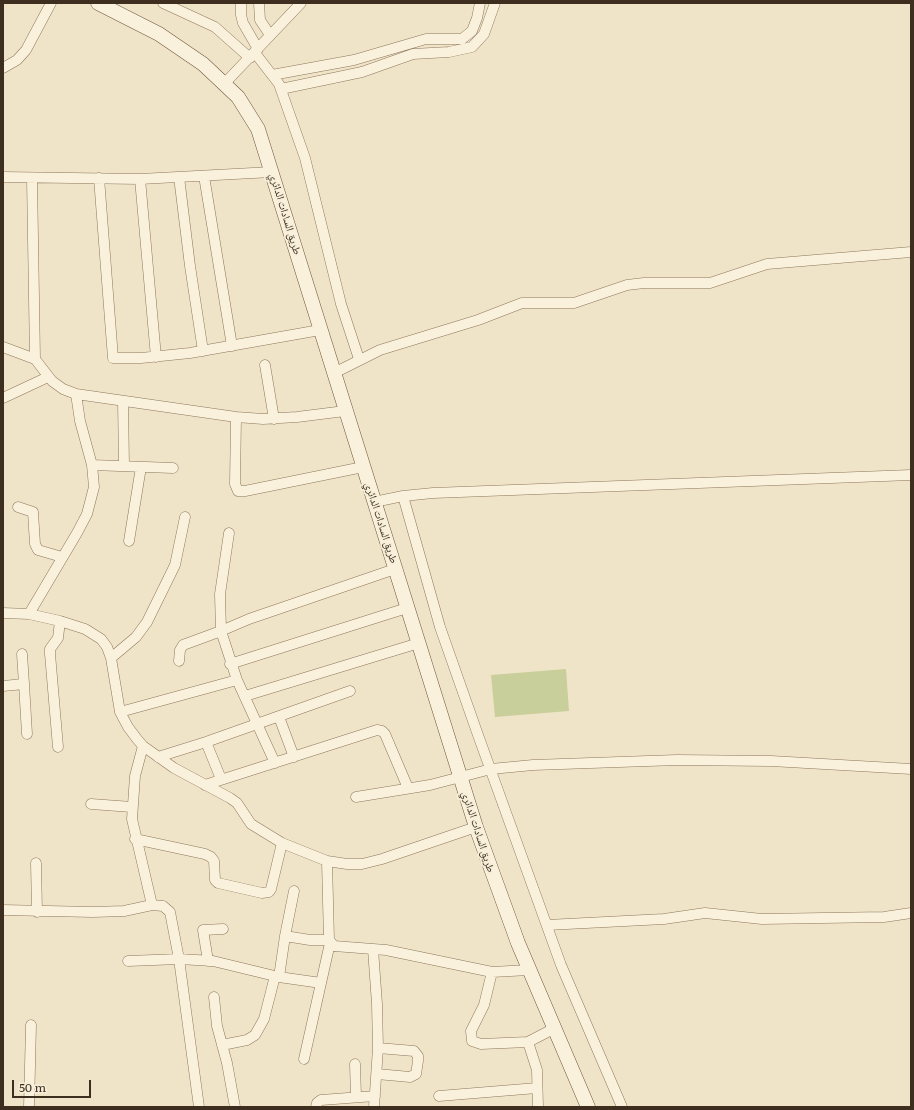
<!DOCTYPE html>
<meta charset="utf-8">
<style>
body{margin:0}
#map{position:relative;width:914px;height:1110px;overflow:hidden;background:#f0e4c8;font-family:Literata,serif}
canvas{display:block}
.frame{position:absolute;inset:0;border:4px solid #3d2e20;pointer-events:none}
.scale{position:absolute;left:12px;top:1080px;width:79px;height:18px;box-sizing:border-box;border:2px solid #3d2e20;border-top:0;padding-left:5px;font-size:12px;line-height:14px;white-space:nowrap;color:#3d2e20;-webkit-text-stroke:3px #f7eed8;paint-order:stroke}
</style>
<div id="map">
<canvas width="914" height="1110"></canvas>
<div class="frame"></div>
<div class="scale">50 m</div>
</div>
<script>
const ctx = document.querySelector('canvas').getContext('2d');
ctx.lineJoin = 'round';
function fillPath(path, color) {
  ctx.fillStyle = color;
  ctx.fill(path, 'evenodd');
}
function toPath(rows) {
  const path = new Path2D();
  for (const r of rows) {
    path.moveTo(r[0], r[1]);
    for (let i = 2; i < r.length; i += 2) path.lineTo(r[i], r[i + 1]);
  }
  return path;
}
function stroke(path, color, width, dash) {
  ctx.strokeStyle = color;
  ctx.lineWidth = width;
  ctx.lineCap = dash ? 'butt' : 'round';
  ctx.setLineDash(dash || []);
  ctx.stroke(path);
}
function write(font, color, halo, rows, align = 'center') {
  ctx.font = font + ' Literata,"Noto Naskh Arabic",serif';
  ctx.lineWidth = 3.5;
  ctx.setLineDash([]);
  ctx.textBaseline = 'middle';
  ctx.strokeStyle = halo;
  ctx.fillStyle = color;
  for (const [text, x, y, turn = 0] of rows) {
    ctx.save();
    ctx.translate(x, y);
    ctx.rotate((+turn || 0) * Math.PI / 180);
    ctx.textAlign = isNaN(turn) ? turn : align;
    if (halo) ctx.strokeText(text, 0, 0);
    ctx.fillText(text, 0, 0);
    ctx.restore();
  }
}
const green = toPath([
 [566,669,569,711,495,717,491,675]
]);
const minor = toPath([
 [163,3,215,27,250,58],
 [241,3,241,15,243,23,258,49],
 [259,3,260,20,270,35],
 [255,53,279,84,305,158,341,304,359,359],
 [3,68,17,60,26,50,51,3],
 [272,75,354,60,426,39,462,39,472,31,477,18,480,3],
 [225,83,301,3],
 [281,89,362,72,413,54,449,52,472,47,484,34,495,3],
 [204,176,232,346],
 [3,177,140,179,272,172],
 [179,177,190,266,203,351],
 [32,178,35,359],
 [99,178,113,358,141,358,190,353,320,330],
 [140,179,156,357],
 [3,347,35,359,52,381,63,389,76,394,236,417,263,419,297,417,345,411],
 [265,365,274,419],
 [334,373,380,350,478,320,522,303,574,303,627,285,644,283,710,283,767,264,911,252],
 [3,398,48,377],
 [123,401,124,466],
 [236,417,235,484,238,491,245,491,363,467],
 [92,465,173,468],
 [403,496,440,627,478,735,561,965,622,1107],
 [374,502,403,496,433,493,911,475],
 [18,507,33,512,35,544,38,550,62,557],
 [129,541,141,467],
 [3,613,29,614,60,621,85,629,101,639,107,647,111,658,120,712,128,727,137,739,143,746,174,768,230,798,237,803,251,824,282,843,327,861,347,864,362,864,382,859,476,827],
 [29,614,77,533,87,514,94,487,92,465,80,421,76,394],
 [22,654,24,684],
 [111,658,136,637,147,622,175,565,185,517],
 [179,661,180,650,183,645,221,631,220,594,229,533],
 [230,664,407,608],
 [3,686,24,684,27,734],
 [245,696,419,643],
 [120,712,237,680],
 [279,717,294,757],
 [206,742,221,779],
 [143,746,135,776,132,819,152,905],
 [58,747,50,654,50,649,58,638,60,621],
 [158,757,206,742,350,691],
 [275,763,237,680,221,631,249,619,395,569],
 [205,785,377,730,382,731,385,734,408,788],
 [356,797,430,785,491,769,533,765,677,760,771,761,911,769],
 [91,804,132,807],
 [135,839,205,854,211,857,214,861,215,880,218,883,262,893,269,892,271,889,282,843],
 [327,861,329,940,334,946,386,950,492,972,529,970],
 [36,863,37,912],
 [294,891,285,936,310,940,329,940],
 [3,910,93,912,124,911,152,905,163,906,170,912,179,959,213,961,279,977,321,983],
 [547,925,664,919,705,913,762,919,884,917,911,913],
 [373,949,377,1004,378,1048,374,1107],
 [128,961,179,959,199,1107],
 [208,961,203,930,223,929],
 [492,972,484,1005,471,1031,472,1041,481,1044,528,1042],
 [279,977,285,936],
 [214,997,217,1026,227,1063,235,1107],
 [222,1045,247,1040,255,1035,264,1019,275,976],
 [304,1059,330,943],
 [355,1064,356,1097],
 [377,1074,410,1077,416,1074,418,1061,418,1056,414,1051,378,1048],
 [439,1096,537,1088],
 [29,1107,31,1025],
 [316,1107,317,1103,321,1100,375,1096],
 [538,1107,537,1070,528,1042,555,1028]
]);
const secondary = toPath([
 [98,3,159,34,203,64,238,97,258,129,476,827,518,943,588,1107]
]);
const streetNames = [
 ["طريق السادات الدائري",285,214,73],
 ["طريق السادات الدائري",381,523,72],
 ["طريق السادات الدائري",478,832,72]
];
fillPath(green, '#c9cf9b');
stroke(minor, '#8d765c', 11);
stroke(secondary, '#6f573f', 15);
stroke(minor, '#faf1dc', 10);
stroke(secondary, '#faf1dc', 14);
write('11px', '#3d2e20', '#f7eed8', streetNames);
</script>
